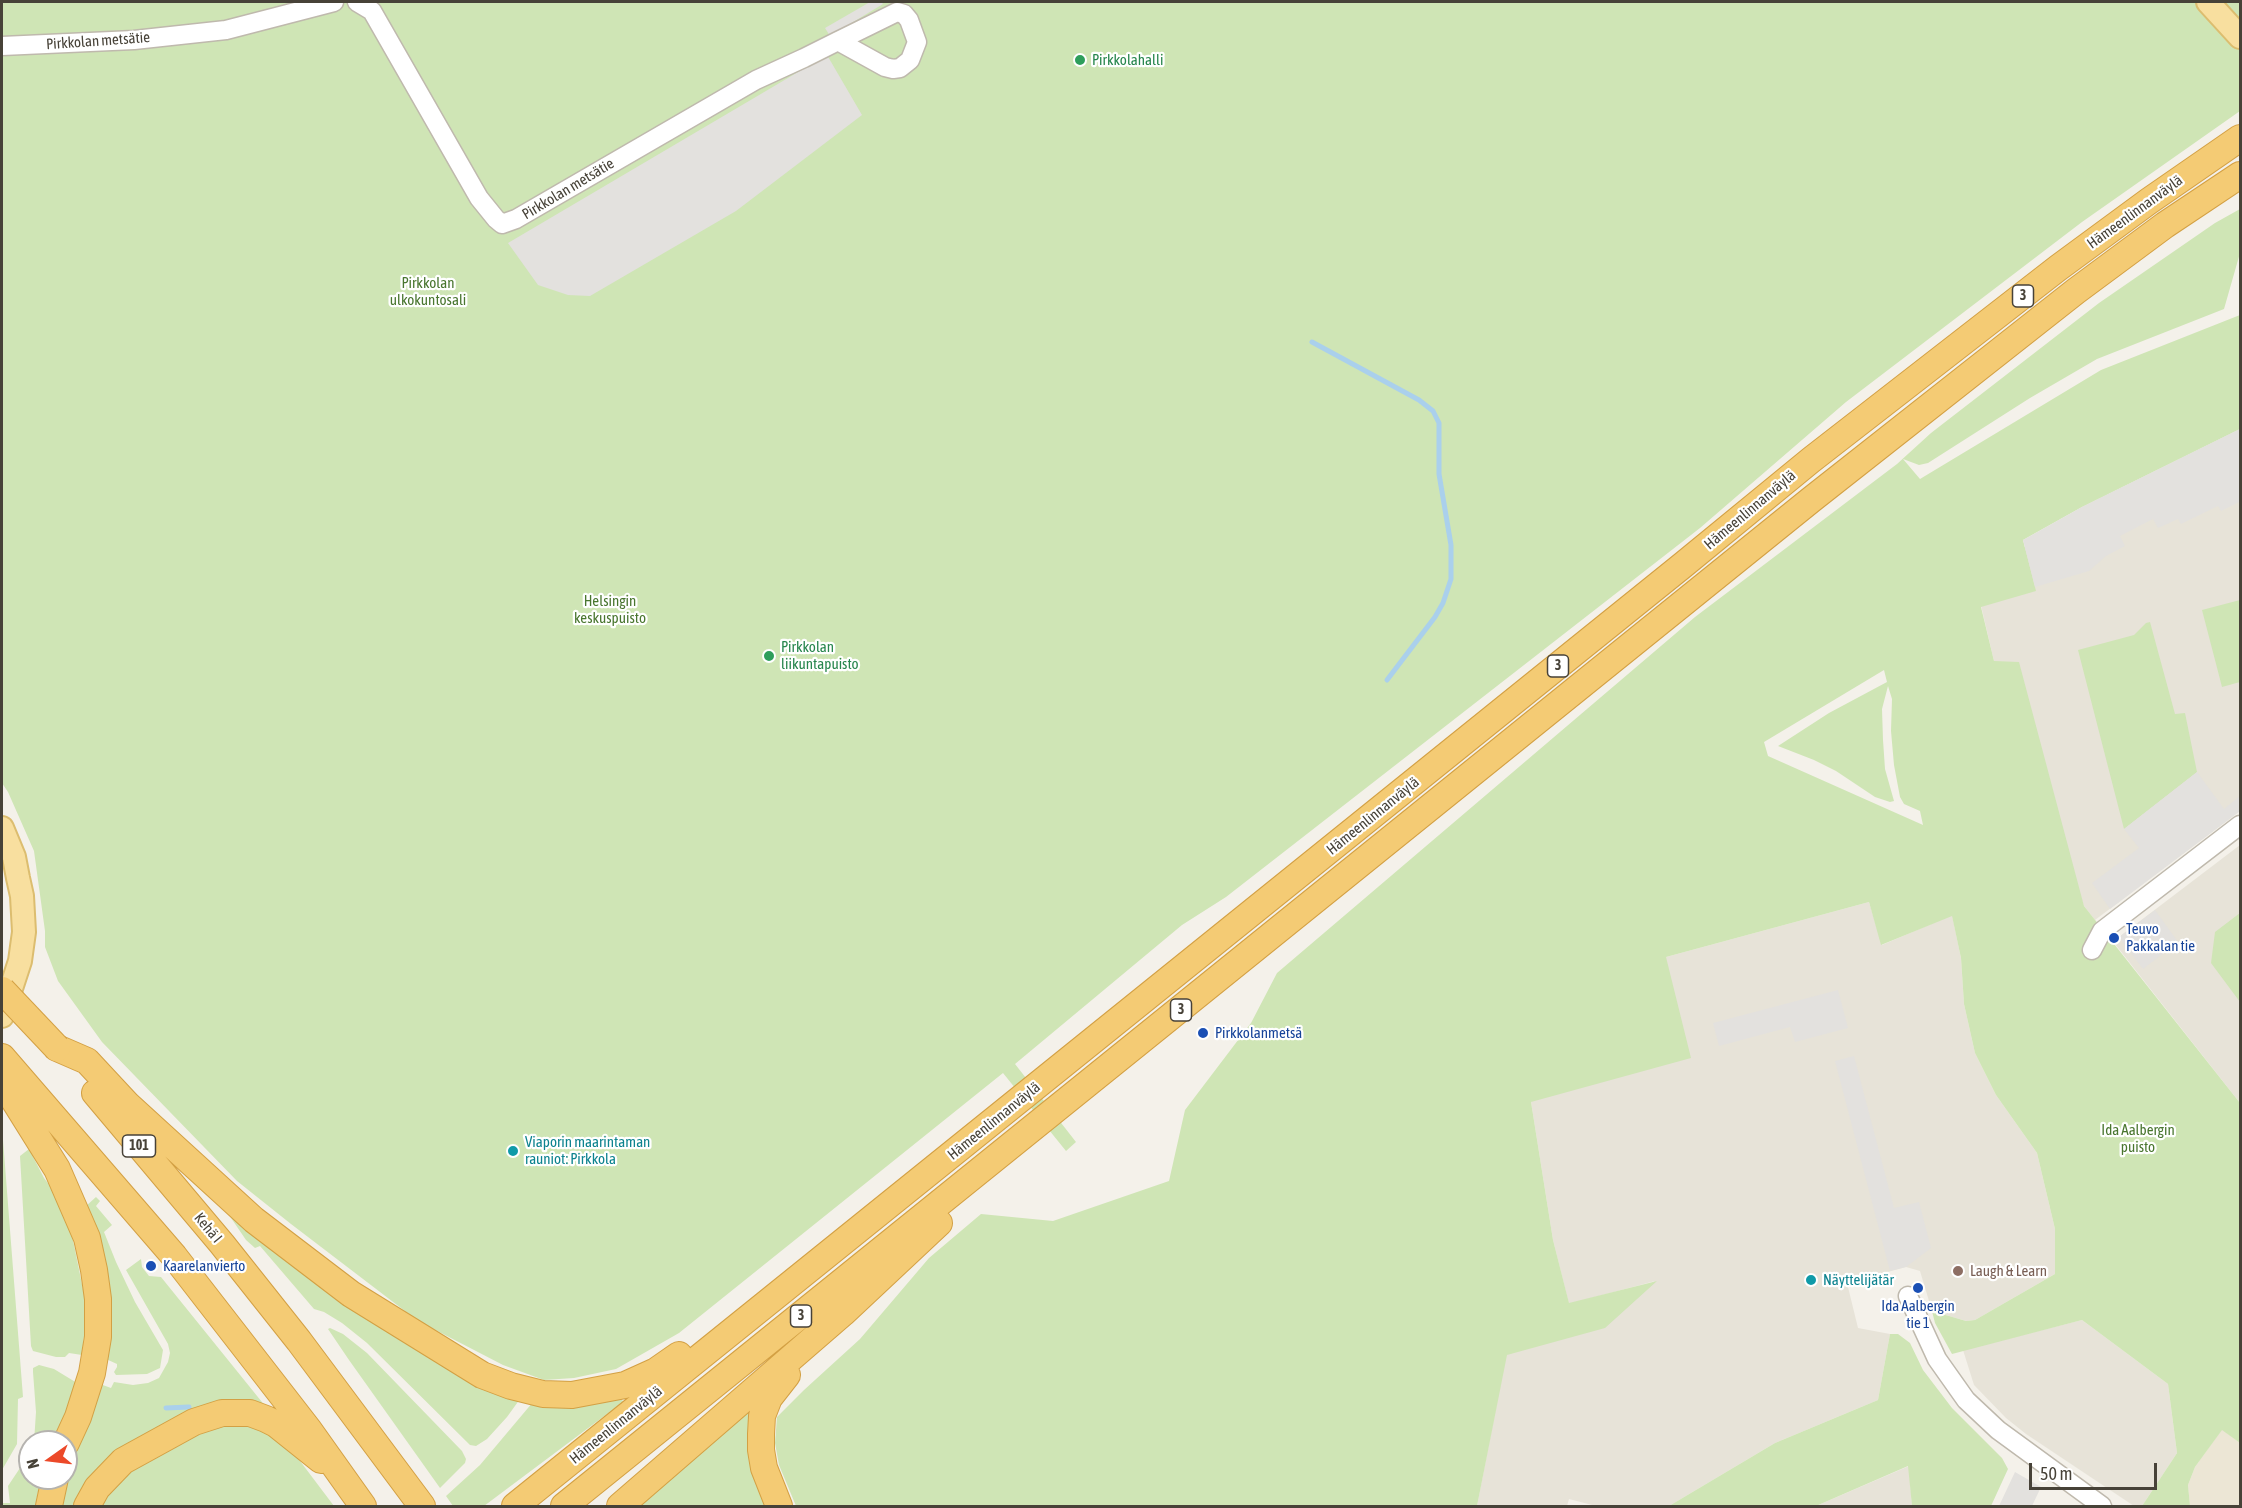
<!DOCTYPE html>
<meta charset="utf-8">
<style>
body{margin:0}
#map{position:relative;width:2242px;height:1508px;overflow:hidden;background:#f4f1ea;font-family:"Asap Condensed",sans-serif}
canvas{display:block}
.frame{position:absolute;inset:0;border:3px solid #474238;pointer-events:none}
.north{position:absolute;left:18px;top:1430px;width:60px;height:60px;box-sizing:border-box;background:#fff;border:2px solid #b5b3af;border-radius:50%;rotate:256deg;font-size:16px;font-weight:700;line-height:24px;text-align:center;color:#474238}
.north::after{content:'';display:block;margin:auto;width:21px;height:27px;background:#ec4929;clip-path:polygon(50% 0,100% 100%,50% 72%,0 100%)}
.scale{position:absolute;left:2029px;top:1463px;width:128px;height:27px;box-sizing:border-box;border:3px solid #474238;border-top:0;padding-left:8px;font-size:18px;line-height:21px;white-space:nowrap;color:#474238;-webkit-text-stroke:4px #fff;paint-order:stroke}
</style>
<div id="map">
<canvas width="2242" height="1508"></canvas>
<div class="frame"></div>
<div class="north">N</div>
<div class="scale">50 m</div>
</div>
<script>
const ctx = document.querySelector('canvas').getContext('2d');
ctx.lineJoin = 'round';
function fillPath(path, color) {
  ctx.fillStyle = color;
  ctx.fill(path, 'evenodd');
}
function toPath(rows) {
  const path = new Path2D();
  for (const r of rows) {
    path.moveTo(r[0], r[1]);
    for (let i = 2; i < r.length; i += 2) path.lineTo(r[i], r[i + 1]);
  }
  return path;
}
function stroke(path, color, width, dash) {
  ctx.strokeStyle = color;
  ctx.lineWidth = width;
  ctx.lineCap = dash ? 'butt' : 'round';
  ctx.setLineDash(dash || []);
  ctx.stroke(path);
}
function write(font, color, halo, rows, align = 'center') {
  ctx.font = font + ' "Asap Condensed",sans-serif';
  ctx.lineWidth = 4.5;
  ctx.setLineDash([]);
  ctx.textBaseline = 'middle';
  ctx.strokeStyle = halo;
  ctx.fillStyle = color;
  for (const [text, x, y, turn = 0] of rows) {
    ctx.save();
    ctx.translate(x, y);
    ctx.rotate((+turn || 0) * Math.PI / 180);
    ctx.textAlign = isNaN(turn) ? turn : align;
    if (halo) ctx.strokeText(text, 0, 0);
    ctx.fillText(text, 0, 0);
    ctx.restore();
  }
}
const residential = toPath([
 [2240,429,2240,811,2095,920,2084,906,1994,661,1976,584,2082,507],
 [2240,845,2240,1103,2115,944,2119,937],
 [1869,902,1882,945,1952,915,1961,958,1964,1004,1975,1053,1996,1095,2037,1153,2055,1229,2055,1274,1975,1320,1966,1321,1932,1311,1920,1271,1906,1267,1847,1283,1858,1328,1890,1334,1878,1400,1775,1443,1669,1506,1596,1506,1569,1499,1567,1506,1477,1506,1506,1355,1655,1281,1569,1304,1553,1240,1531,1102,1666,957],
 [2082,1320,2168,1384,2177,1453,2142,1506,2134,1506,2026,1434,2006,1418,1974,1385,1963,1350],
 [1909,1466,1912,1506,1816,1506]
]);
const education = toPath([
 [2222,1429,2240,1443,2240,1506,2190,1506,2188,1485,2195,1467]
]);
const green = toPath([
 [2,2,2240,2,2240,111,2082,222,1846,402,1700,528,1226,897,1182,925,1015,1064,1076,1142,1066,1151,1003,1073,679,1333,616,1369,574,1378,544,1380,503,1365,418,1321,291,1224,237,1181,102,1042,58,981,45,947,45,931,34,851,8,792,2,783],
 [2240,209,2240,253,2224,309,2097,359,2030,398,1928,463,1919,465,1903,459,1920,479,2101,370,2240,315,2240,429,2082,507,2023,540,2036,591,1981,607,1994,661,2019,662,2084,906,2240,1103,2240,1443,2222,1430,2195,1467,2188,1485,2190,1506,2142,1506,2177,1453,2168,1384,2082,1320,1952,1354,1935,1323,1932,1311,1966,1321,1975,1320,2055,1274,2055,1229,2037,1153,1996,1095,1975,1053,1964,1004,1961,958,1952,916,1881,945,1869,902,1666,957,1691,1058,1531,1102,1553,1240,1569,1303,1657,1281,1605,1328,1507,1355,1477,1506,796,1506,779,1465,775,1443,777,1417,804,1390,860,1339,929,1258,981,1214,1053,1221,1169,1181,1185,1110,1251,1023,1277,973,1695,617,1897,464,1931,433,2099,303,2215,223],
 [1884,670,1887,682,1829,713,1778,746,1814,760,1836,771,1875,797,1890,802,1894,801,1885,769,1883,740,1882,709,1888,686,1892,699,1891,731,1894,765,1900,797,1904,804,1920,811,1923,825,1768,756,1764,742],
 [2240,600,2240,682,2222,687,2202,610],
 [2150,622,2175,714,2185,713,2197,772,2124,829,2078,650,2134,635,2146,623],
 [2240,913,2240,1002,2211,963,2215,932],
 [2,1127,23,1397,18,1399,17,1444,2,1470],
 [29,1149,44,1178,54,1191,68,1220,73,1240,87,1309,82,1355,69,1353,65,1357,56,1357,33,1351,31,1346,20,1156],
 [96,1197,100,1201,96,1206,112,1225,104,1232,116,1262,135,1302,163,1350,160,1368,147,1374,116,1375,114,1372,117,1367,117,1364,106,1359,111,1308,108,1282,86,1206],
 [229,1215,262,1237,520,1399,507,1417,487,1439,476,1446,470,1445,367,1343,342,1323,324,1312,314,1309,260,1246,255,1248,246,1240],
 [141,1259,142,1267,149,1276,161,1277,270,1412,217,1404,80,1506,59,1506,60,1498,100,1384,111,1388,114,1382,133,1385,148,1383,159,1378,168,1362,170,1353,168,1344,126,1270],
 [330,1328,343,1334,367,1353,462,1451,466,1459,465,1463,440,1488,349,1360,328,1329],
 [1890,1334,1898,1334,1910,1343,1923,1370,1952,1408,2002,1458,2008,1469,1991,1506,1912,1506,1908,1466,1816,1506,1669,1506,1775,1443,1878,1400],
 [39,1365,54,1369,77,1383,54,1442,34,1442,36,1412,33,1372,33,1368],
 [621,1396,623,1402,484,1506,453,1506,446,1496,480,1465,533,1402],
 [757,1402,770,1506,635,1506],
 [241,1422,274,1435,297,1457,334,1506,98,1506,121,1475,196,1431],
 [30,1453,30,1478,41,1478,35,1506,2,1506,2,1503,10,1503,8,1486]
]);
const parking = toPath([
 [870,2,881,2,883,4,830,36,825,28],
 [827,55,862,115,736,211,590,296,568,295,538,285,508,243],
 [2240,429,2240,504,2239,502,2221,511,2218,506,2181,524,2178,519,2158,528,2153,519,2120,536,2125,546,2106,556,2089,571,2035,587,2023,540,2082,507],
 [2197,772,2224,809,2240,796,2240,811,2110,909,2092,883,2139,848,2124,829],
 [2155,910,2178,942,2143,969,2119,937],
 [1838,990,1848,1028,1795,1042,1790,1027,1719,1046,1713,1023],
 [1854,1056,1894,1208,1919,1202,1931,1248,1906,1267,1890,1271,1835,1061],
 [2015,1472,2041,1487,2032,1506,1999,1506]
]);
const stream = toPath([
 [1312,342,1419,400,1433,411,1439,423,1439,474,1451,545,1451,579,1443,603,1435,617,1387,680],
 [166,1408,189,1407]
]);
const minor = toPath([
 [357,2,372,11,479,198,496,219,502,224,516,219,756,80,804,58,838,41,897,12,904,14,909,20,917,42,910,60,900,68,893,69,885,67,838,41],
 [2,46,134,40,226,30,334,2],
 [2092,950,2102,931,2240,825],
 [1908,1296,1937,1359,1966,1400,1998,1430,2102,1506]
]);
const major = toPath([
 [2208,2,2240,37],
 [2,828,14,857,18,878,22,896,24,932,20,961,2,1016]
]);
const highway = toPath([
 [57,1048,87,1061,127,1104,254,1220,351,1294,482,1375,511,1386,543,1394,572,1395,625,1385,656,1371,679,1355],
 [2,1057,174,1256,309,1430,363,1506],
 [2,1081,57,1169,87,1238,94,1270,98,1299,98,1337,92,1373,78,1417,66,1443],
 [95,1093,222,1244,299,1341,422,1506],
 [49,1506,55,1478],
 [87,1506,97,1488,123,1461,194,1422,222,1413,250,1413,266,1419,276,1424,321,1460],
 [515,1506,1683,565,1811,460,2058,268,2149,201,2240,138],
 [564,1506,1812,499,2076,291,2165,225,2240,175],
 [620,1506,843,1313,939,1223],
 [779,1506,764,1468,761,1450,761,1434,762,1416,769,1398,787,1375]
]);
const highwayBridge = toPath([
 [2,990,57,1048]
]);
const markers = [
 [1080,60,6,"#2e9e5b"],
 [769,656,6,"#2e9e5b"],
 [2114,938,6,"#1a4fb4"],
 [1203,1033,6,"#1a4fb4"],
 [513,1151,6,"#0f9aa8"],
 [151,1266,6,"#1a4fb4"],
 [1958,1271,6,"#8d6e63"],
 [1811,1280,6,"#0f9aa8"],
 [1918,1288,6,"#1a4fb4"]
];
const shields = [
 [2023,296,21],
 [1558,666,21],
 [1181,1010,21],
 [139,1146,33],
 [801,1316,21]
];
const shieldNames = [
 ["3",2023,296],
 ["3",1558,666],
 ["3",1181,1010],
 ["101",139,1146],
 ["3",801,1316]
];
const streetNames = [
 ["Pirkkolan metsätie",98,41,-4],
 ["Pirkkolan metsätie",568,189,-31],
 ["Hämeenlinnanväylä",2135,212,-36],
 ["Hämeenlinnanväylä",1750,510,-40],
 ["Hämeenlinnanväylä",1373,816,-39],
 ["Hämeenlinnanväylä",994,1121,-39],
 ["Kehä I",208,1228,50],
 ["Hämeenlinnanväylä",616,1425,-39]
];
const leisureNames = [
 ["Pirkkolahalli",1092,60],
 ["Pirkkolan",781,647],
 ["liikuntapuisto",781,664]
];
const parkNames = [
 ["Pirkkolan",428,283],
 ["ulkokuntosali",428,300],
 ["Helsingin",610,601],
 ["keskuspuisto",610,618],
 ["Ida Aalbergin",2138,1130],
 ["puisto",2138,1147]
];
const transitNames = [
 ["Teuvo",2126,929],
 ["Pakkalan tie",2126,946],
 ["Pirkkolanmetsä",1215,1033],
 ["Kaarelanvierto",163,1266],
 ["Ida Aalbergin",1918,1306,"center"],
 ["tie 1",1918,1323,"center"]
];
const cultureNames = [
 ["Viaporin maarintaman",525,1142],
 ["rauniot: Pirkkola",525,1159],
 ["Näyttelijätär",1823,1280]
];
const educationNames = [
 ["Laugh & Learn",1970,1271]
];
fillPath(residential, '#e7e3d8');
fillPath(education, '#ece6d5');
fillPath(green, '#cfe5b5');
fillPath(parking, '#e3e1de');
stroke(stream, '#aad0ec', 5);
stroke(minor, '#bfb9ad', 21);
stroke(major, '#dcbd6f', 26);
stroke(highway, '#d3a044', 28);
stroke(minor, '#fff', 18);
stroke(major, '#f8df9f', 22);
stroke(highway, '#f4cb74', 26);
stroke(highwayBridge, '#d3a044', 28, []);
stroke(highwayBridge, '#f4cb74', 26);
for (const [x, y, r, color] of markers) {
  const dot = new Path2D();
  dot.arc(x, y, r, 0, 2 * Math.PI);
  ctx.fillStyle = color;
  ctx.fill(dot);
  stroke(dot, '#fff', 2);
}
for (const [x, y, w] of shields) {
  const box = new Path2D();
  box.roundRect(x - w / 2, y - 11, w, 22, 4.5);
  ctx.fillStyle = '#fff';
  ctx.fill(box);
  stroke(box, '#474238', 1.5);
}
write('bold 14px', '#474238', null, shieldNames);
write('15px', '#474238', '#fff', streetNames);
write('15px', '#27864d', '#fff', leisureNames, 'left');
write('15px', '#49762f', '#fff', parkNames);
write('15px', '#164399', '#fff', transitNames, 'left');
write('15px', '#0d838f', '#fff', cultureNames, 'left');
write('15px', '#785e54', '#fff', educationNames, 'left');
</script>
